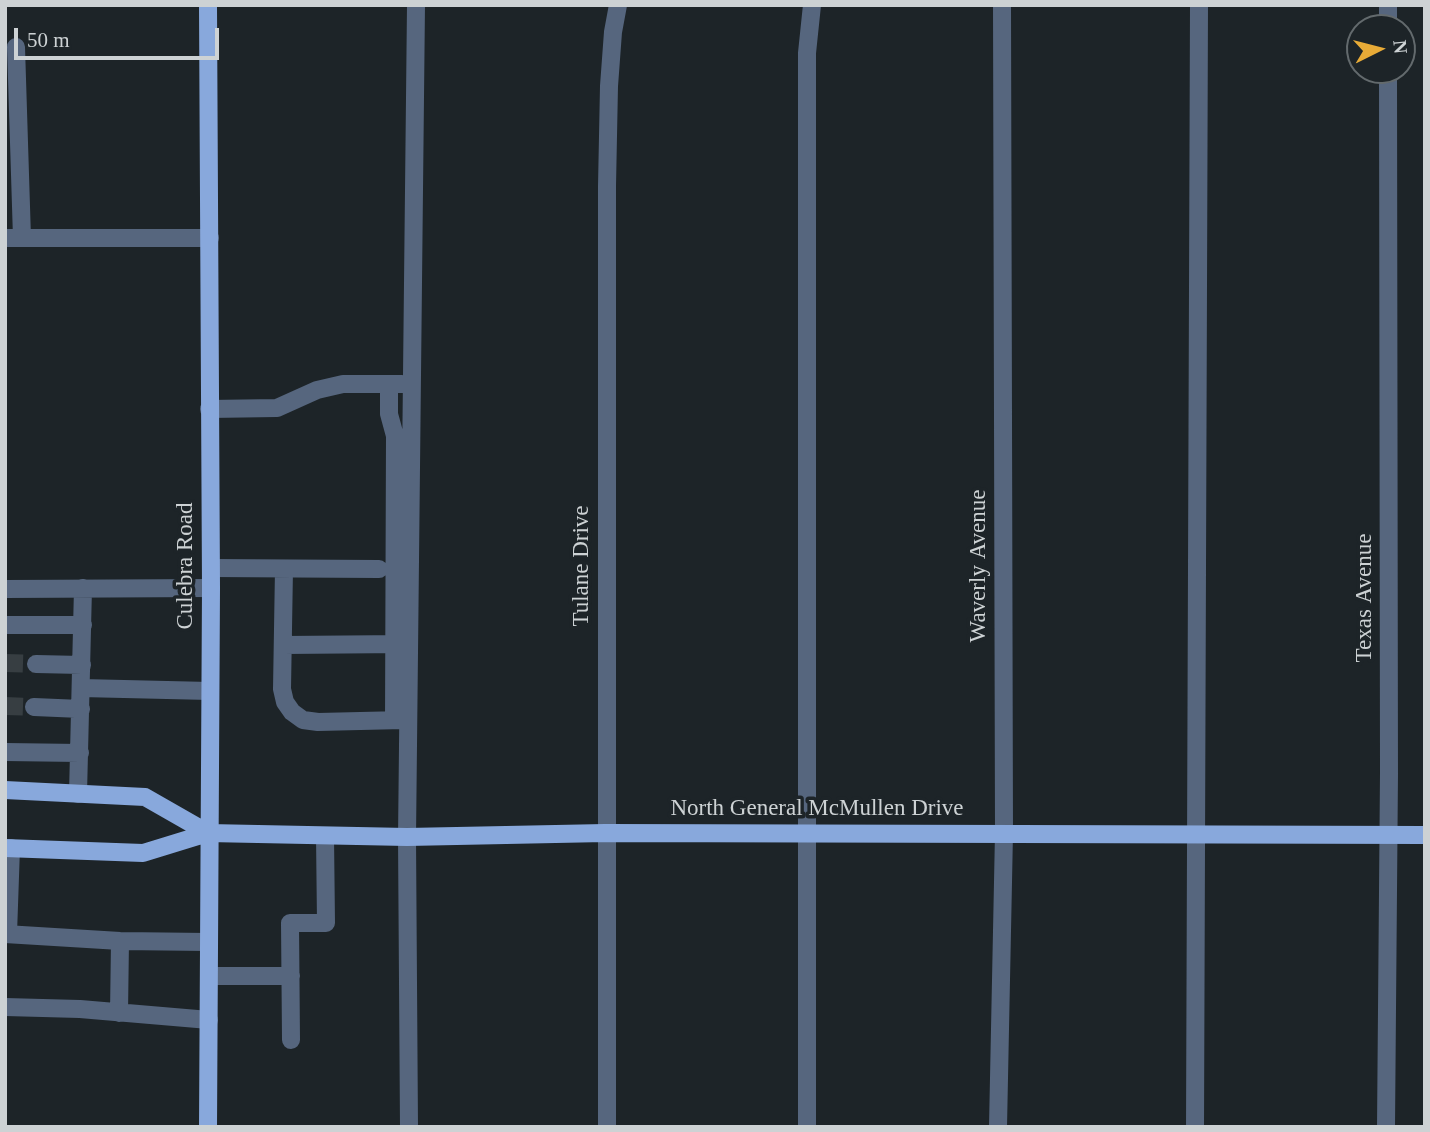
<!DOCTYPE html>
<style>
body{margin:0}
#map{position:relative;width:1430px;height:1132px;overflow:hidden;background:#1d2428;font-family:Georgia,serif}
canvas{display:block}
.frame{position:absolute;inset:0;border:7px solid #cdd2d4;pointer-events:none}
.north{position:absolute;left:1346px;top:14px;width:70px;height:70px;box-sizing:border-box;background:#1d2428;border:2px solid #636a6d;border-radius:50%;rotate:84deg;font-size:19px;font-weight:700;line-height:28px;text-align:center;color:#cdd2d4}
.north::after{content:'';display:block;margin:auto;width:24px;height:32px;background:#e8ab37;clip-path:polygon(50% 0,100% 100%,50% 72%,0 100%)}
.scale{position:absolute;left:14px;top:28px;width:205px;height:32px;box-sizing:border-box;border:4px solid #cdd2d4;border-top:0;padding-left:9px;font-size:21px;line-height:24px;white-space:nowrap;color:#cdd2d4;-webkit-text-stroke:5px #1d2428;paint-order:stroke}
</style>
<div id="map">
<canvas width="1430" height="1132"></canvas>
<div class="frame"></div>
<div class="north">N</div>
<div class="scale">50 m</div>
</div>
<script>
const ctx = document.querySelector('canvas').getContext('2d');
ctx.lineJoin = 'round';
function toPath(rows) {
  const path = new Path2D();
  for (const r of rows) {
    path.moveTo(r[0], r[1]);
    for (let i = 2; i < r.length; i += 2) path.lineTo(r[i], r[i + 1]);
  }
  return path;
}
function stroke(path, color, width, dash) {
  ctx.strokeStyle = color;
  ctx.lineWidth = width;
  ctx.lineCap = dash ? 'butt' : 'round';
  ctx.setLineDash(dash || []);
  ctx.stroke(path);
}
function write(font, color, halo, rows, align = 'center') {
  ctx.font = font + ' Georgia,serif';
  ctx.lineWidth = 7;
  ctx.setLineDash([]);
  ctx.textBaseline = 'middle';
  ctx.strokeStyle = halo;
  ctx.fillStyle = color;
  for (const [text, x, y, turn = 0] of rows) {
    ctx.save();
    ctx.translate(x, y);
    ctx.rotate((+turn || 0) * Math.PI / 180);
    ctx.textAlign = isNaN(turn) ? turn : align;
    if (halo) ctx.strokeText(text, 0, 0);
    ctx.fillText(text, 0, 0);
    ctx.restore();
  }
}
const minorTunnel = toPath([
 [5,663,36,664],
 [5,706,34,707]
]);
const minor = toPath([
 [1388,5,1388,28],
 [16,47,22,238],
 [5,238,210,238],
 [389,384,389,414,395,436,394,720],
 [209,409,277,408,317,390,343,384,402,384],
 [211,568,379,569],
 [284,569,282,689,285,702,292,712,303,720,318,722,403,720],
 [5,589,211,588],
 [5,625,83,625],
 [283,645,405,644],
 [36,664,82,665],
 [81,688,210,691],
 [34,707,81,709],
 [5,752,80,753],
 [78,794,83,588],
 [5,934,120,941,208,942],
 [8,934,11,848],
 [209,976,291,976],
 [5,1007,80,1009,209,1020],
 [119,1013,120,941],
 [291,1040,290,923,326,923,325,836],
 [409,1127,407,837,416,5],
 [607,1127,607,186,609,86,613,32,618,5],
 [807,1127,807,53,812,5],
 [998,1127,1004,833,1002,5],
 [1195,1127,1199,5],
 [1386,1127,1389,773,1388,70]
]);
const major = toPath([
 [208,5,211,588,208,1127],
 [5,790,145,797,208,833],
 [5,848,143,853,208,833,407,837,605,833,1425,835]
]);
const streetNames = [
 ["Culebra Road",186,566,-90],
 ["Tulane Drive",582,566,-90],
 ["Waverly Avenue",979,566,-90],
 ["Texas Avenue",1365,598,-90],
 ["North General McMullen Drive",817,809]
];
stroke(minorTunnel, '#373e42', 18, [18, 9]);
stroke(minor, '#56667e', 18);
stroke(major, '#88a8dc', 18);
write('23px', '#cdd2d4', '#1d2428', streetNames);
</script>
